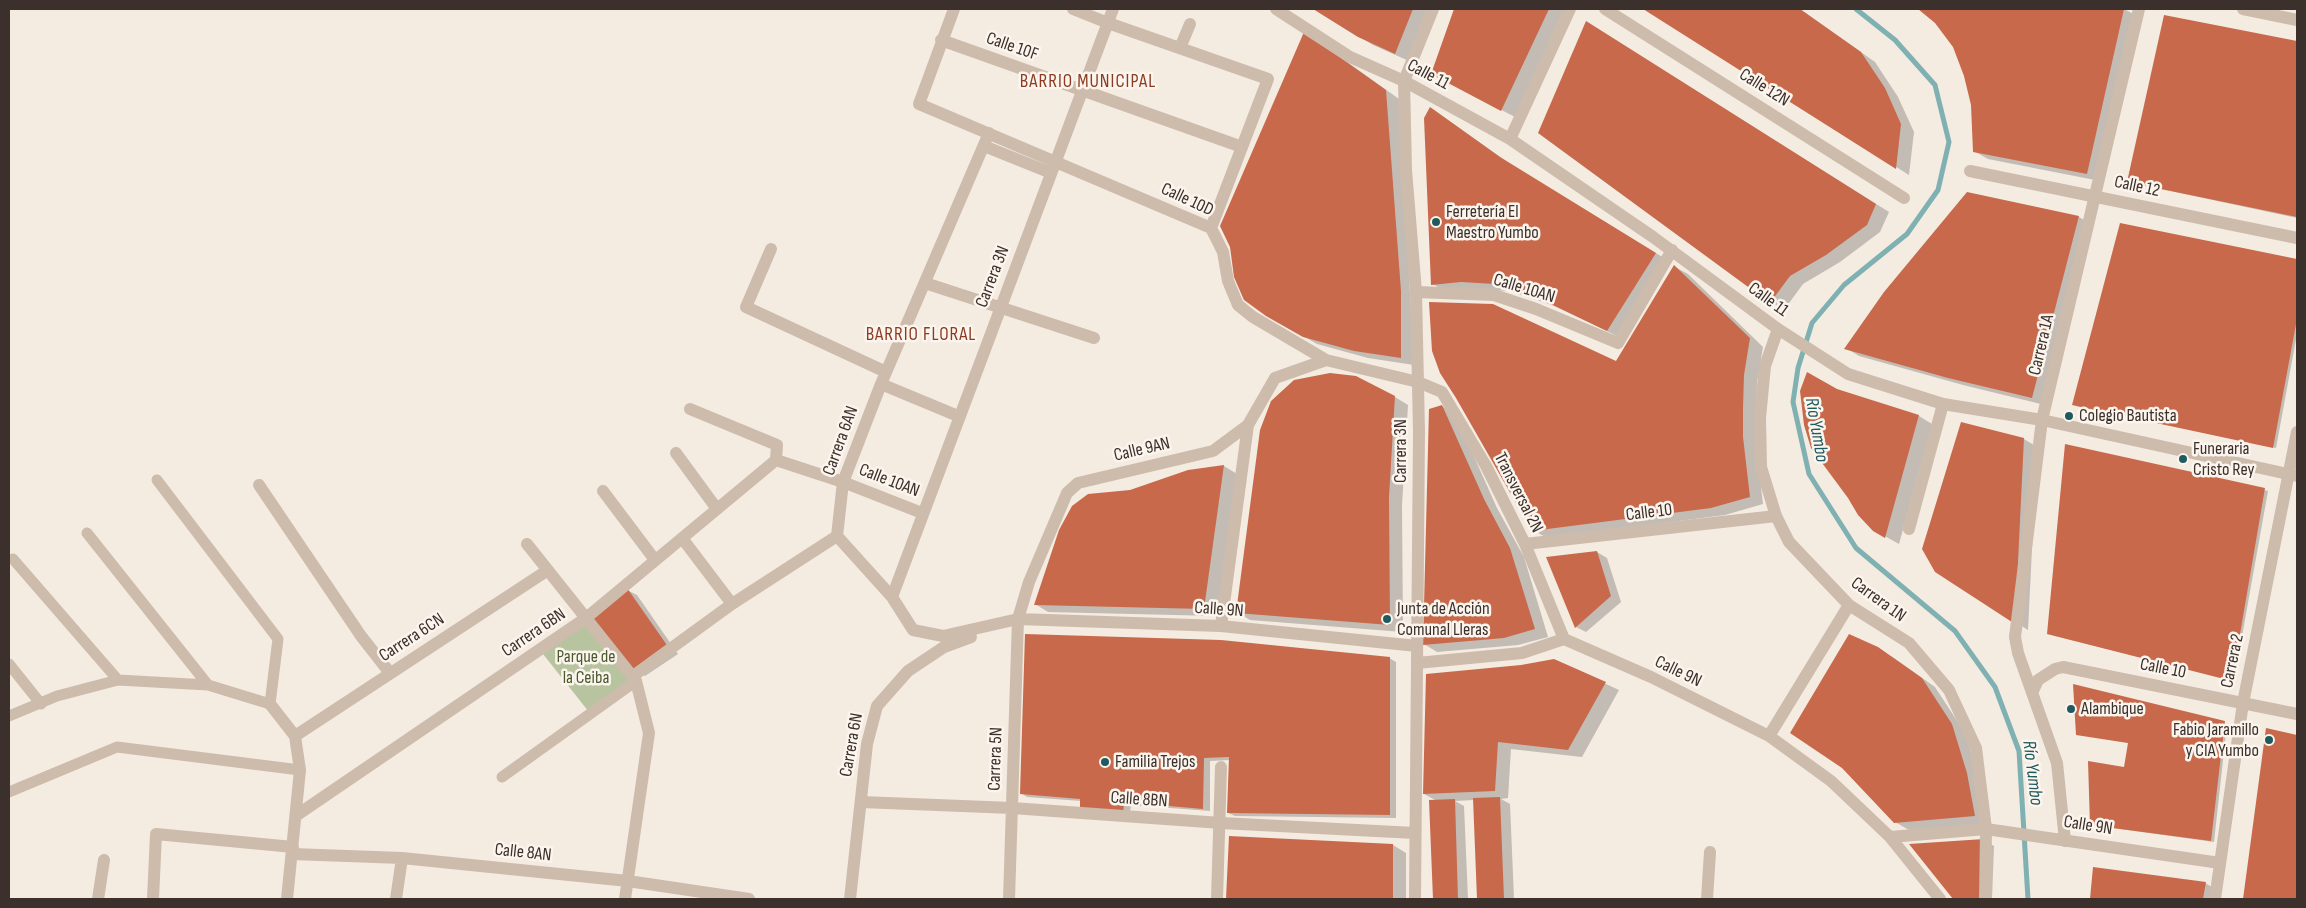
<!DOCTYPE html>
<meta charset="utf-8">
<style>
body{margin:0}
#map{position:relative;width:2306px;height:908px;overflow:hidden;background:#f4ebe1;font-family:"Sofia Sans Condensed",sans-serif}
canvas{display:block}
.frame{position:absolute;inset:0;border:10px solid #3b302b;pointer-events:none}
</style>
<div id="map">
<canvas width="2306" height="908"></canvas>
<div class="frame"></div>
</div>
<script>
const ctx = document.querySelector('canvas').getContext('2d');
ctx.lineJoin = 'round';
function fillPath(path, color) {
  ctx.fillStyle = color;
  ctx.fill(path, 'evenodd');
}
function toPath(rows) {
  const path = new Path2D();
  for (const r of rows) {
    path.moveTo(r[0], r[1]);
    for (let i = 2; i < r.length; i += 2) path.lineTo(r[i], r[i + 1]);
  }
  return path;
}
function stroke(path, color, width, dash) {
  ctx.strokeStyle = color;
  ctx.lineWidth = width;
  ctx.lineCap = dash ? 'butt' : 'round';
  ctx.setLineDash(dash || []);
  ctx.stroke(path);
}
function write(font, color, halo, rows, align = 'center') {
  ctx.font = font + ' "Sofia Sans Condensed",sans-serif';
  ctx.lineWidth = 5;
  ctx.setLineDash([]);
  ctx.textBaseline = 'middle';
  ctx.strokeStyle = halo;
  ctx.fillStyle = color;
  for (const [text, x, y, turn = 0] of rows) {
    ctx.save();
    ctx.translate(x, y);
    ctx.rotate((+turn || 0) * Math.PI / 180);
    ctx.textAlign = isNaN(turn) ? turn : align;
    if (halo) ctx.strokeText(text, 0, 0);
    ctx.fillText(text, 0, 0);
    ctx.restore();
  }
}
const green = toPath([
 [586,624,629,680,589,712,543,654]
]);
const shadow = toPath([
 [1315,9,1429,9,1409,61,1373,45],
 [1455,9,1566,9,1515,117,1432,74],
 [1646,9,1800,9,1875,62,1898,97,1914,132,1909,175],
 [1920,9,2124,9,2137,16,2100,181,1988,159,1974,151,1972,105,1965,76,1954,47,1936,22],
 [2165,17,2297,42,2297,218,2128,182],
 [1587,22,1889,212,1880,232,1840,262,1803,284,1784,310,1771,302],
 [1318,41,1399,99,1414,365,1368,358,1317,344,1267,315],
 [1431,108,1513,166,1669,261,1621,338,1555,306,1509,291,1475,289,1446,292,1433,284],
 [2079,217,2092,225,2045,405,1963,385,1859,356,1846,348],
 [2121,225,2297,260,2297,334,2276,448,2076,406],
 [1675,267,1688,274,1763,347,1757,383,1756,417,1756,446,1763,504,1725,515,1547,538,1533,530,1616,362],
 [1836,390,1919,416,1932,424,1899,544,1874,530,1849,497],
 [1395,397,1408,405,1402,505,1403,632,1250,620,1237,612],
 [1442,406,1455,414,1497,508,1524,557,1548,637,1518,645,1437,652,1424,644],
 [2024,439,2037,447,2028,630,1936,571],
 [2066,445,2268,491,2234,681,2048,634],
 [1224,466,1237,474,1217,616,1048,612,1035,604,1130,491],
 [1597,552,1607,558,1621,602,1586,632,1576,627,1547,558],
 [627,590,637,595,678,654,645,676,635,670],
 [1891,656,1935,687,1965,733,1980,781,1988,824,1909,830,1895,822],
 [1389,658,1396,662,1396,818,1235,816,1228,813,1230,760,1210,761,1210,811,1131,805,1129,819,1081,801,1027,797,1021,793],
 [1554,660,1619,690,1582,757,1511,749,1508,798,1501,799,1510,804,1514,899,1478,899,1474,800,1455,801,1464,806,1468,899,1434,899,1431,801,1437,801,1424,794,1521,666],
 [2224,723,2227,724,2214,842,2091,825,2125,768,2129,743,2077,734],
 [2267,729,2297,736,2297,899,2244,899],
 [1230,837,1393,845,1406,853,1406,899,1227,899],
 [1984,840,1994,846,1992,899,1954,899,1912,845],
 [2094,869,2205,883,2219,891,2217,899,2092,899]
]);
const stream = toPath([
 [1856,9,1895,40,1935,85,1949,142,1938,190,1907,234,1844,285,1812,323,1798,368,1793,402,1809,474,1856,548,1955,631,1995,687,2019,751,2028,899]
]);
const building = toPath([
 [1313,9,1413,9,1395,54,1358,37],
 [1454,9,1549,9,1501,111,1431,74],
 [1643,9,1800,9,1861,52,1885,88,1901,124,1896,169],
 [1918,9,2124,9,2087,174,1973,152,1971,105,1964,76,1953,47,1935,23],
 [2164,15,2297,41,2297,217,2127,182],
 [1586,21,1876,204,1867,225,1826,255,1790,276,1770,303,1538,133],
 [1304,32,1386,90,1401,291,1401,358,1354,351,1303,337,1266,316,1244,300,1234,277,1230,247,1220,226],
 [1430,107,1500,157,1656,253,1607,331,1540,299,1495,284,1461,282,1431,285,1424,118],
 [1967,192,2079,216,2032,398,1948,378,1844,349,1884,292],
 [2120,223,2297,259,2297,319,2273,448,2072,405],
 [1674,265,1750,338,1744,375,1743,409,1743,437,1750,497,1711,508,1532,531,1456,398,1440,373,1432,351,1429,302,1493,304,1616,361],
 [1807,372,1837,389,1919,415,1885,538,1873,531,1858,515,1848,498,1811,448,1804,425,1800,391],
 [1330,373,1356,376,1395,396,1389,497,1390,625,1236,613,1260,430,1271,401,1294,380],
 [1442,405,1484,499,1510,548,1535,629,1504,638,1423,645,1429,409],
 [1961,422,2024,438,2015,624,1935,572,1922,549],
 [2065,444,2265,488,2232,681,2047,634],
 [1224,465,1204,609,1034,605,1059,530,1072,506,1088,494,1130,490,1188,470],
 [1597,551,1611,596,1575,628,1546,557],
 [627,588,669,648,634,671,592,618],
 [1025,634,1221,640,1390,657,1390,815,1227,813,1229,757,1204,758,1203,809,1124,802,1123,816,1080,813,1080,799,1020,794],
 [1849,634,1878,647,1922,678,1952,724,1967,773,1975,816,1894,823,1842,768,1790,733],
 [1554,659,1606,682,1568,750,1498,742,1495,791,1423,794,1426,674,1521,665],
 [2073,684,2225,721,2211,841,2090,825,2088,761,2124,767,2128,743,2076,735],
 [2266,728,2297,735,2297,899,2243,899],
 [1500,797,1504,899,1477,899,1473,798],
 [1455,799,1458,899,1433,899,1429,800],
 [1229,836,1393,844,1393,899,1226,899],
 [1984,839,1981,899,1953,899,1909,844],
 [2093,867,2206,882,2203,899,2090,899]
]);
const pedestrian = toPath([
 [87,533,208,685],
 [13,559,118,680,208,685,270,704,278,639,157,480],
 [9,664,41,704],
 [9,716,57,696,118,680],
 [502,777,636,681],
 [9,792,117,747,300,770]
]);
const minor = toPath([
 [954,9,919,104,1211,228,1223,252,1228,281,1238,305,1253,317,1326,360,1418,382,1442,392,1486,466,1525,544,1564,639],
 [1073,9,1108,23,1268,79,1211,228],
 [1113,9,892,597,913,630,943,636,1018,619,1221,626,1417,646],
 [1276,9,1350,57,1404,81,1510,139,1653,237,1778,329],
 [1605,9,1904,198],
 [2243,9,2297,20],
 [941,40,1242,147],
 [1180,48,1190,24],
 [1510,139,1570,9],
 [984,146,1051,173],
 [1970,171,2297,238],
 [771,249,746,307,886,372],
 [925,283,1094,338],
 [1416,292,1494,295,1536,309,1618,343,1672,250],
 [881,384,958,416],
 [690,409,777,445,776,460],
 [676,453,717,509],
 [776,460,843,482,922,513],
 [259,485,361,636,390,673],
 [603,491,655,560],
 [1909,529,1943,404],
 [837,536,843,482,881,384,989,133],
 [837,536,892,597],
 [682,538,732,604],
 [527,544,636,681,649,733,625,899],
 [1525,544,1776,516],
 [1221,626,1248,425],
 [1417,663,1522,653,1564,639,1651,677,1769,736,1831,781,1890,837,1940,899],
 [633,676,732,604,837,536],
 [2032,693,2038,680,2055,669,2063,667,2297,714],
 [270,704,295,736,300,770,287,899],
 [295,736,548,570],
 [1769,736,1849,605],
 [861,802,1012,808,1221,823,1415,833],
 [297,815,586,618,776,460],
 [1890,837,1986,829,2220,863],
 [2065,841,2057,763,2018,653,2015,637,2042,420,2297,476],
 [292,854,402,858,628,881,749,899],
 [98,899,104,860],
 [153,899,156,834,293,847],
 [396,899,402,858],
 [850,899,867,744,877,706,908,671,944,647,971,637],
 [1009,899,1018,619,1029,582,1067,493,1078,483,1213,451,1248,425,1275,378,1326,360],
 [1217,899,1221,767],
 [1415,899,1419,432,1416,292,1406,170,1404,81,1433,9],
 [1707,899,1710,852]
]);
const tertiary = toPath([
 [1985,899,1986,829,1976,748,1949,690,1909,643,1849,605,1789,542,1776,516,1761,467,1760,418,1765,366,1778,329,1848,374,1943,404,2042,420,2139,9],
 [2215,899,2243,703,2297,432]
]);
const markers = [
 [1436,222,5,"#1f5a5e"],
 [2069,416,5,"#1f5a5e"],
 [2183,459,5,"#1f5a5e"],
 [1387,619,5,"#1f5a5e"],
 [2071,709,5,"#1f5a5e"],
 [2269,740,5,"#1f5a5e"],
 [1105,762,5,"#1f5a5e"]
];
const streetNames = [
 ["Calle 10F",1012,47,19],
 ["Calle 11",1428,75,28],
 ["Calle 12N",1764,88,32],
 ["Calle 12",2137,187,12],
 ["Calle 10D",1187,200,25],
 ["Carrera 3N",993,277,-69],
 ["Calle 10AN",1524,289,17],
 ["Calle 11",1768,300,36],
 ["Carrera 1A",2042,345,-77],
 ["Carrera 6AN",841,441,-70],
 ["Calle 9AN",1142,450,-13],
 ["Carrera 3N",1401,451,-90],
 ["Calle 10AN",889,481,21],
 ["Transversal 2N",1518,493,63],
 ["Calle 10",1649,513,-7],
 ["Carrera 1N",1878,600,36],
 ["Calle 9N",1219,610,4],
 ["Carrera 6BN",534,633,-34],
 ["Carrera 6CN",412,638,-33],
 ["Carrera 2",2233,661,-78],
 ["Calle 10",2163,669,11],
 ["Calle 9N",1678,672,26],
 ["Carrera 6N",852,745,-80],
 ["Carrera 5N",996,759,-88],
 ["Calle 8BN",1139,800,4],
 ["Calle 9N",2088,826,9],
 ["Calle 8AN",523,853,6]
];
const poiNames = [
 ["Ferretería El",1446,212],
 ["Maestro Yumbo",1446,233],
 ["Colegio Bautista",2079,416],
 ["Funeraria",2193,449],
 ["Cristo Rey",2193,470],
 ["Junta de Acción",1397,609],
 ["Comunal Lleras",1397,630],
 ["Alambique",2081,709],
 ["Fabio Jaramillo",2259,730,"right"],
 ["y CIA Yumbo",2259,751,"right"],
 ["Familia Trejos",1115,762]
];
const parkNames = [
 ["Parque de",586,657],
 ["la Ceiba",586,678]
];
const neighbourhoodNames = [
 ["BARRIO MUNICIPAL",1088,82],
 ["BARRIO FLORAL",921,335]
];
const waterNames = [
 ["Río Yumbo",1816,430,80],
 ["Río Yumbo",2032,773,83]
];
fillPath(green, '#b8c4a0');
fillPath(shadow, '#0003');
stroke(stream, '#7fb0b2', 5);
fillPath(building, '#c8694b');
stroke(pedestrian, '#cdbbac', 11);
stroke(minor, '#cdbbac', 12);
stroke(tertiary, '#cdbbac', 12);
for (const [x, y, r, color] of markers) {
  const dot = new Path2D();
  dot.arc(x, y, r, 0, 2 * Math.PI);
  ctx.fillStyle = color;
  ctx.fill(dot);
  stroke(dot, '#fbf5ee', 2);
}
write('18px', '#3b302b', '#fbf5ee', streetNames);
write('18px', '#3b302b', '#fbf5ee', poiNames, 'left');
write('18px', '#4a5a2e', '#fbf5ee', parkNames);
ctx.letterSpacing = '1px';
write('19px', '#8c3b22', '#fbf5ee', neighbourhoodNames);
ctx.letterSpacing = '0px';
write('italic 19px', '#1f5a5e', '#fbf5ee', waterNames);
</script>
